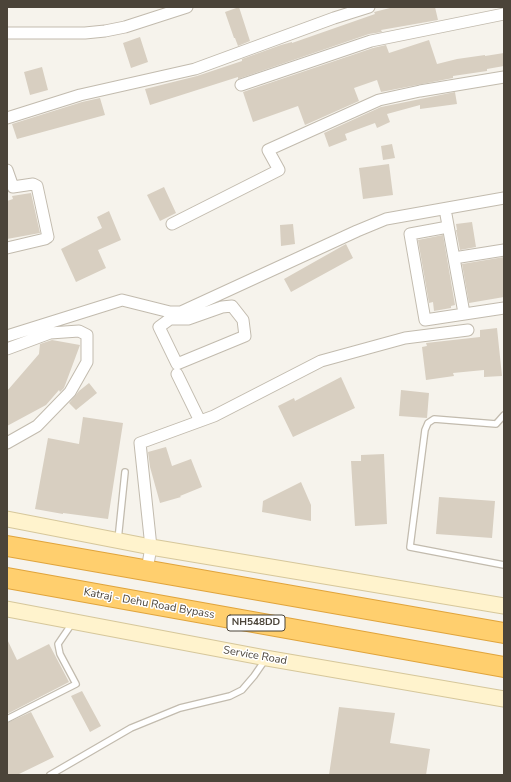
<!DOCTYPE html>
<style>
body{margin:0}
#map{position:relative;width:511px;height:782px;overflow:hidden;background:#f6f3ec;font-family:"Nunito Sans",sans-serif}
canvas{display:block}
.frame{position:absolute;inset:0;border:8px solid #4b4439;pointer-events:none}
</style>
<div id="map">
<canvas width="511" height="782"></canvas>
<div class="frame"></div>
</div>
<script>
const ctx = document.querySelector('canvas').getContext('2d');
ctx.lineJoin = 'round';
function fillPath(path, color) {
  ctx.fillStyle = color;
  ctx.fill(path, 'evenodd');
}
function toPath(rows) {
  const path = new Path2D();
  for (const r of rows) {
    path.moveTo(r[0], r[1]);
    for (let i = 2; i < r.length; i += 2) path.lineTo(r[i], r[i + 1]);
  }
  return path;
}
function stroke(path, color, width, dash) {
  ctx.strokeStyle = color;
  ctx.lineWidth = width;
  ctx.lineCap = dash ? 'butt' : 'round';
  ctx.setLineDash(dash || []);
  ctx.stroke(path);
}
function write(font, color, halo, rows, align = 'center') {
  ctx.font = font + ' "Nunito Sans",sans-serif';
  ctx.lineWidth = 3;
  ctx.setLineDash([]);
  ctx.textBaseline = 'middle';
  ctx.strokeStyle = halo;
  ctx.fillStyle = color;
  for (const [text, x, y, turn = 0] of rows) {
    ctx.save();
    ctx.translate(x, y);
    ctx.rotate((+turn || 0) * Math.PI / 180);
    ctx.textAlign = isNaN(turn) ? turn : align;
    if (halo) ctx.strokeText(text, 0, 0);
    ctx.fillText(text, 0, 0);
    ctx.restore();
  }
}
const building = toPath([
 [239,7,250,41,238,46,235,38,234,38,225,12],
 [394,7,435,7,438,20,381,30,382,32,369,34,238,79,238,77,150,105,145,89,197,76,242,61,242,59,281,45,292,42,292,43,375,14,374,12],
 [140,37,148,62,131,68,123,43],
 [429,40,437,64,457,59,485,55,485,56,504,53,504,66,487,69,487,71,453,76,453,78,381,92,377,80,354,88,359,101,305,125,298,106,253,122,243,92,373,48,386,45,389,53],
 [42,67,48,90,30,95,24,72],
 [455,92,457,104,420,109,420,105,387,114,390,122,377,128,375,123,345,134,347,140,329,147,324,133,381,107],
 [100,98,105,115,17,139,12,124,82,102],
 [392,144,395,158,383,160,381,146],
 [389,164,393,195,363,199,359,168],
 [164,187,176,213,160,221,147,195],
 [31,193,40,233,7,239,7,201,13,199,12,196],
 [109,211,121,240,98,250,106,268,76,282,61,249,102,228,97,217],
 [472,222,476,247,460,250,456,230,457,230,456,224],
 [293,224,295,244,281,246,280,225],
 [443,235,455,305,451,306,451,308,434,311,433,302,429,303,418,240],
 [346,244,353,258,291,292,284,279],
 [504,257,504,297,469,303,462,264],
 [497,328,502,376,484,377,484,370,453,373,454,376,426,380,422,347,427,346,426,343,480,337,480,330],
 [52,340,80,345,64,388,60,392,59,390,46,405,7,426,7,391,39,354,40,344],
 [341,377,355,408,293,437,278,406,294,398,295,401],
 [89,383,97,393,76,410,69,403,79,391],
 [401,390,429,393,427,418,399,416],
 [83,417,123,423,108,519,63,513,63,514,35,509,48,438,79,444],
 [166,447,172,466,191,459,202,487,180,496,181,497,160,503,150,467,148,452],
 [384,454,387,524,355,526,351,461,361,461,361,455],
 [301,482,311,505,311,521,262,512,263,501],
 [439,497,495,501,492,538,436,534],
 [7,639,17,660,49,644,69,682,7,714],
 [82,691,101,726,90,732,71,696],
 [339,707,395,713,390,743,430,749,426,775,329,775],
 [31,712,54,757,17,775,7,775,7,723]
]);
const lane = toPath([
 [504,415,496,424,434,419,428,423,425,430,410,547,504,565],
 [118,540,125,472],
 [7,719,76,684,60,654,58,644,73,622],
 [50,775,131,728,180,708,230,696,242,690,254,676,265,660]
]);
const street = toPath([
 [7,33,85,33,105,31,125,27,187,7],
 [241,85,371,41,504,14],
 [7,118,80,95,195,69,334,18,369,7],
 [7,170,13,187,33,184,37,186,48,237,45,239,7,248],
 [445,209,464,313],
 [172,224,279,170,268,150,379,100,420,91,504,77],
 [448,227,410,234,425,320,504,308],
 [454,258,504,250],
 [170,319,188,319,222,307,232,306,243,320,245,336,177,364,159,327,170,319,170,312],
 [7,336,122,300,170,312,181,312,357,231,386,219,504,198],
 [7,349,50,333,79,331,87,335,87,362,70,392,37,426,7,443],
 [177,374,200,421],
 [147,570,151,547,140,443,214,416,321,361,405,338,468,330]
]);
const secondary = toPath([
 [7,519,151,547,504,606],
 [7,609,266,658,504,699]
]);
const highway = toPath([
 [7,546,504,633],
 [7,578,504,667]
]);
const shields = [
 [256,623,58]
];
const shieldNames = [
 ["NH548DD",256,623]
];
const streetNames = [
 ["Katraj - Dehu Road Bypass",149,604,10],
 ["Service Road",255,656,10]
];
fillPath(building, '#d8cfc1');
stroke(lane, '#c2bbae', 8);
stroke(street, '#c2bbae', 13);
stroke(secondary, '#d6c79b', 17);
stroke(highway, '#e0a43c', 22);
stroke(lane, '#fff', 5.5);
stroke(street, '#fff', 11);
stroke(secondary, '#fff3cd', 15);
stroke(highway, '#ffcf6e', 20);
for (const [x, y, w] of shields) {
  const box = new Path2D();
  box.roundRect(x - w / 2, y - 8, w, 16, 3);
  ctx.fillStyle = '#fff';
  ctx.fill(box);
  stroke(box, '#4b4439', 1);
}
write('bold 10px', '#4b4439', null, shieldNames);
write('11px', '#4b4439', '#fff', streetNames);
</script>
